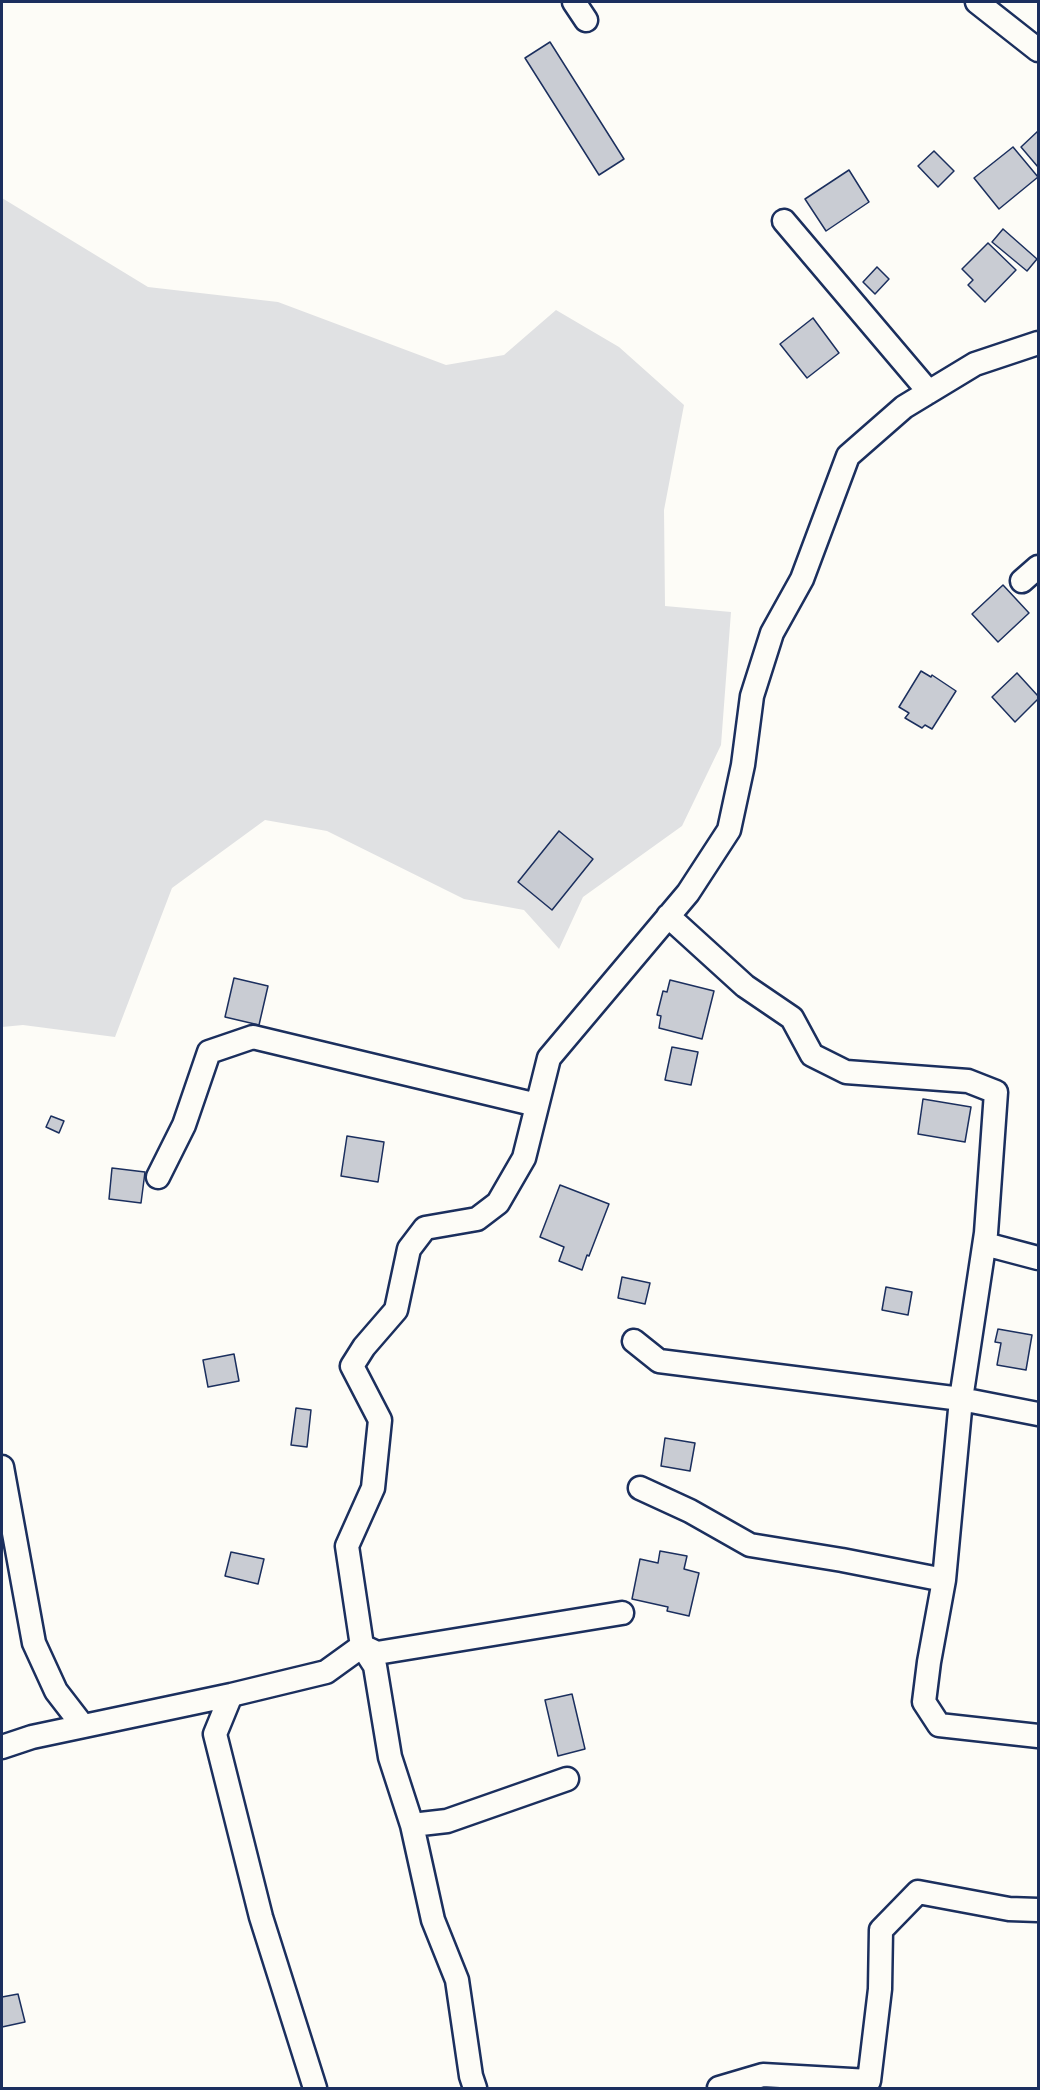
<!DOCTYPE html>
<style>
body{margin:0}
#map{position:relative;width:1040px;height:2090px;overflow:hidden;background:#fdfcf7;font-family:Delius,sans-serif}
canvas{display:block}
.frame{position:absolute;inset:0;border:3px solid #1b2f5e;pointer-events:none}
</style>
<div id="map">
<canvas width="1040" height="2090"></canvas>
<div class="frame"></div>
</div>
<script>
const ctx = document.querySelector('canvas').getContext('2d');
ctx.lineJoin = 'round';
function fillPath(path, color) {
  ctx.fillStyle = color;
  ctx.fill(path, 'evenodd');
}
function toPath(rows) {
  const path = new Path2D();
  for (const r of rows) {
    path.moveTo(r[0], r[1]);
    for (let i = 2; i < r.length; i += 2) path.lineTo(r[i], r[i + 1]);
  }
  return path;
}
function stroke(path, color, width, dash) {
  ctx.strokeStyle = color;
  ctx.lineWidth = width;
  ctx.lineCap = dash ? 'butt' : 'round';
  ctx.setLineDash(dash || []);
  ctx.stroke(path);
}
const green = toPath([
 [2,198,148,287,278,302,446,365,504,355,556,310,619,347,684,405,664,510,665,606,731,612,721,745,682,826,583,897,559,949,524,910,464,899,327,831,265,820,172,888,115,1037,23,1025,2,1027]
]);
const building = toPath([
 [550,42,624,159,599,175,525,58,550,42],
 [1038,131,1038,167,1021,147,1038,131],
 [1013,147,1038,177,999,209,974,178,1013,147],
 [934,151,954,171,938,187,918,166,934,151],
 [849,170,869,202,826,231,805,199,849,170],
 [1003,229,1037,259,1027,271,992,242,1003,229],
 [988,243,1016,270,985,302,968,285,973,280,962,269,988,243],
 [877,267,889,279,875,294,863,282,877,267],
 [813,318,839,353,807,378,780,344,813,318],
 [1003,585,1029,613,998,642,972,614,1003,585],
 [921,671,931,677,932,675,956,691,932,729,925,725,922,728,905,718,909,713,899,707,921,671],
 [1017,673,1038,696,1038,699,1015,722,992,697,1017,673],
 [559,831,593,859,552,910,518,882,559,831],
 [234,978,268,986,259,1025,225,1017,234,978],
 [670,980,714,991,702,1039,659,1028,661,1016,657,1015,663,991,667,992,670,980],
 [672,1047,698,1052,691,1085,665,1080,672,1047],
 [923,1099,971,1107,965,1142,918,1134,923,1099],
 [51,1116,64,1121,59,1133,46,1127,51,1116],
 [347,1136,384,1142,378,1182,341,1176,347,1136],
 [112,1168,145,1172,141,1203,109,1199,112,1168],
 [560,1185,609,1204,589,1256,587,1255,582,1270,559,1261,564,1247,540,1237,560,1185],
 [622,1277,650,1283,645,1304,618,1298,622,1277],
 [886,1287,912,1292,908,1315,882,1310,886,1287],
 [998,1329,1032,1335,1026,1370,997,1365,1001,1343,995,1342,998,1329],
 [234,1354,239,1381,208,1387,203,1360,234,1354],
 [296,1408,311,1410,307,1447,291,1445,296,1408],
 [665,1438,695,1443,690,1471,661,1466,665,1438],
 [660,1551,687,1556,684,1569,699,1573,689,1616,667,1611,668,1607,632,1599,640,1559,658,1563,660,1551],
 [231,1552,264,1559,258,1584,225,1576,231,1552],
 [572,1694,585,1749,558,1756,545,1700,572,1694],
 [18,1994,25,2022,2,2027,2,1997,18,1994]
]);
const minor = toPath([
 [574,2,586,20],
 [977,2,1038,50],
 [784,221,929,392],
 [1022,581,1038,567],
 [668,916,745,986,792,1018,812,1055,846,1072,968,1081,996,1092,986,1233,961,1399,944,1580,929,1662,924,1702,939,1725,1038,1736],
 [158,1177,184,1125,209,1052,253,1037,537,1105],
 [985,1244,1038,1258],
 [634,1341,659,1361,961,1399,1038,1414],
 [2,1467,34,1643,56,1691,83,1726],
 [640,1488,690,1511,750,1545,842,1560,944,1580],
 [231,1695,215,1734,261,1917,315,2088],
 [2,1747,32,1737,231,1695,326,1672,362,1646,377,1653,622,1613],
 [412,1825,447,1821,567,1779],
 [475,2088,471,2076,457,1980,433,1920,412,1825,390,1757,375,1666,362,1646,347,1546,373,1488,380,1420,352,1366,364,1347,396,1310,409,1249,425,1228,477,1219,498,1203,524,1158,549,1058,688,893,729,830,743,765,752,696,772,633,802,579,848,456,904,407,975,364,1038,343],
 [719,2088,763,2075,869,2081,880,1989,881,1930,918,1892,1009,1909,1038,1910]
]);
fillPath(green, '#e0e1e3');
fillPath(building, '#c9ccd3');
stroke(building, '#1b2f5e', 1.5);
stroke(minor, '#1b2f5e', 27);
stroke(minor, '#fdfcf7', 22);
</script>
